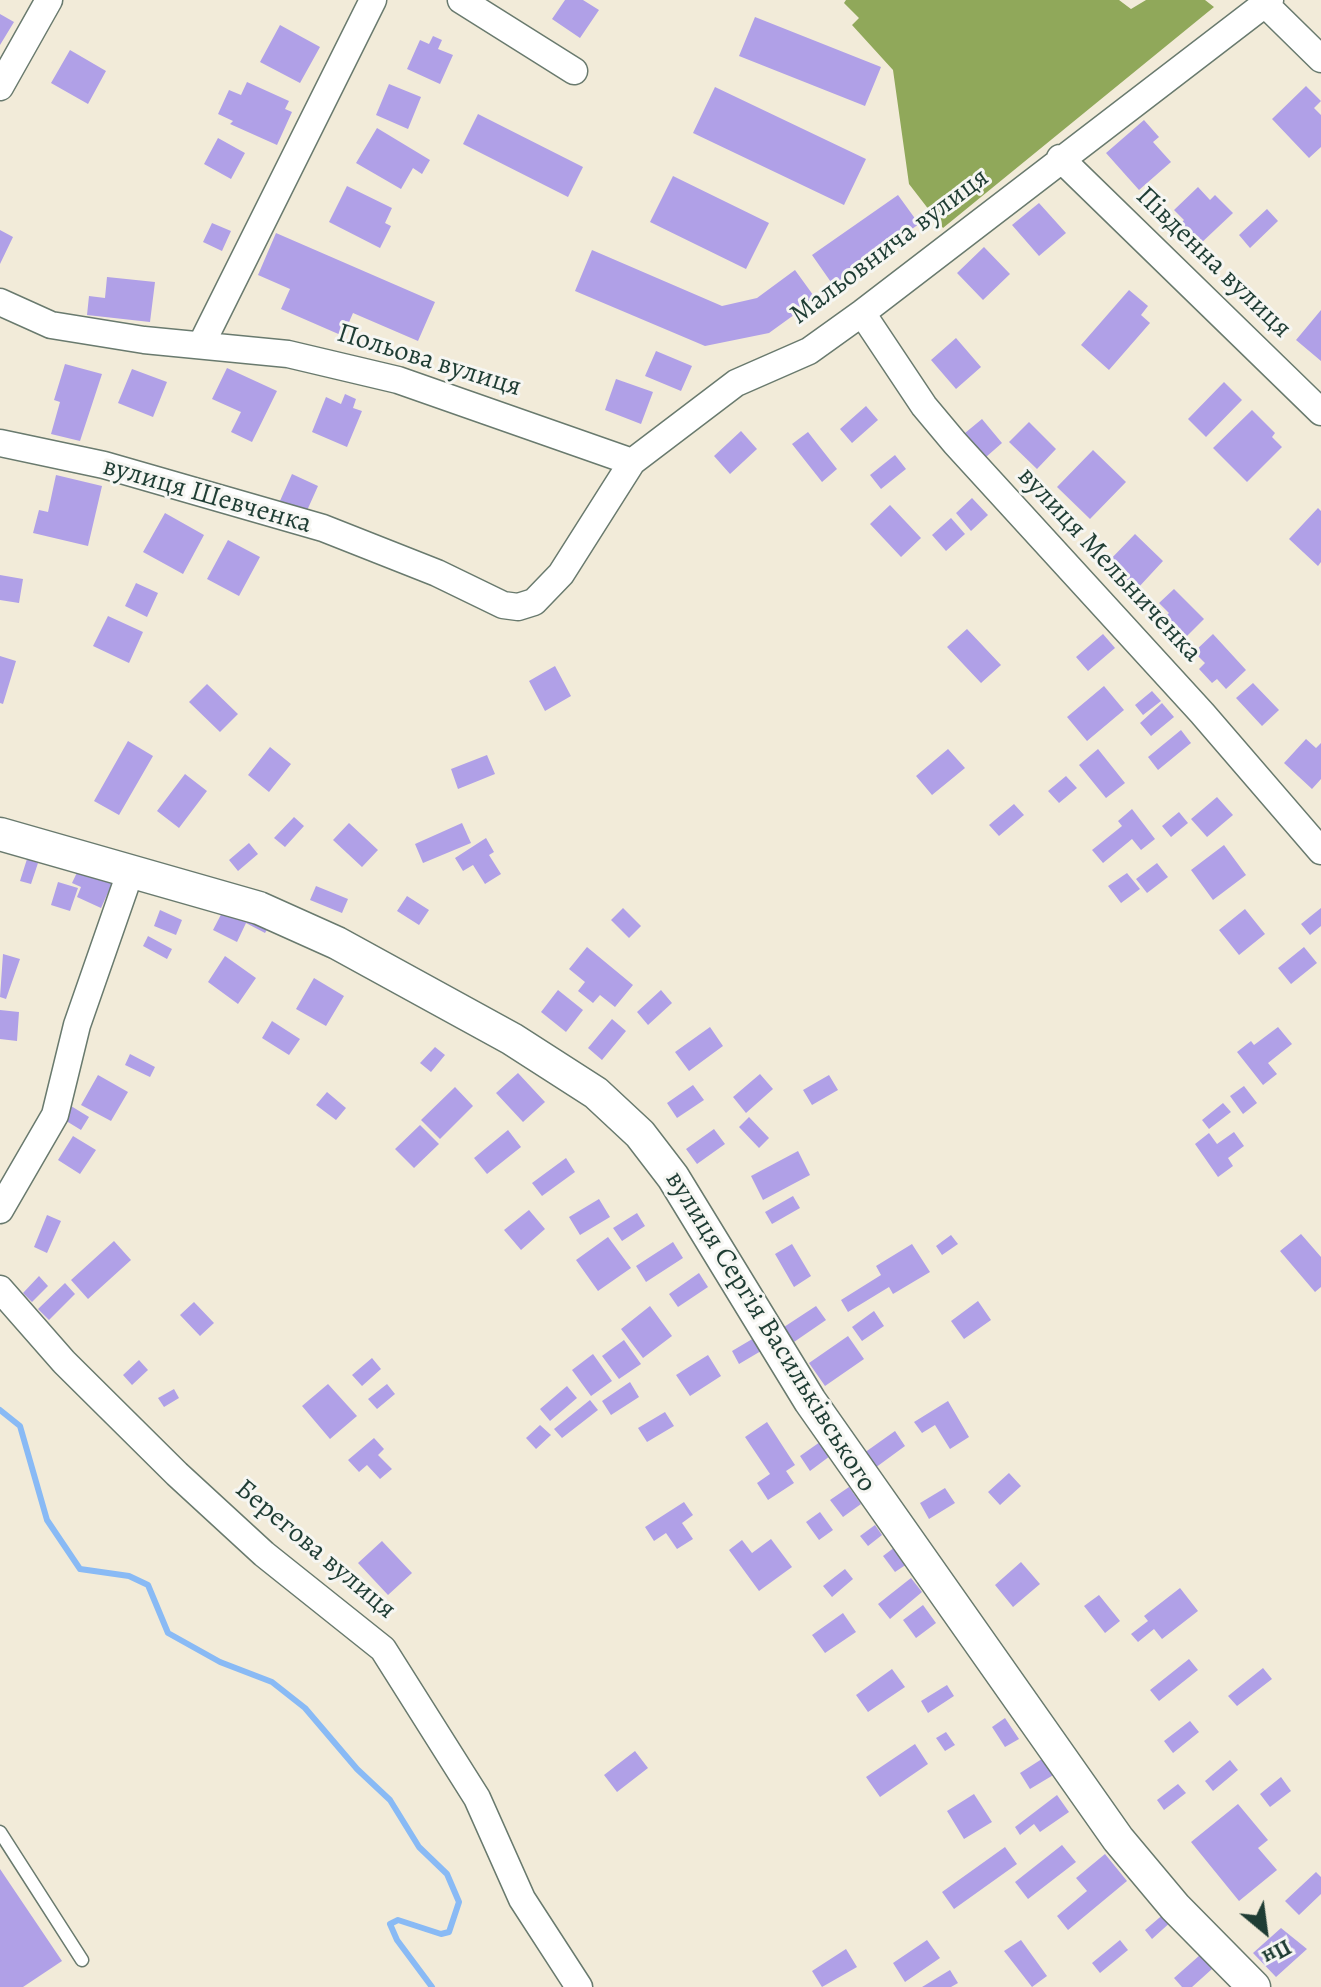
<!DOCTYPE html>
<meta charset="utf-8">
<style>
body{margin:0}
#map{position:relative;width:1321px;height:1987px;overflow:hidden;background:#f2ebd9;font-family:Alegreya,serif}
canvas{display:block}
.north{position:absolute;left:1225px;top:1891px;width:80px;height:80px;-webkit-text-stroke:6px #f6f6f2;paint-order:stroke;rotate:151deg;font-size:22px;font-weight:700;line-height:32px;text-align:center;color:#1f3d34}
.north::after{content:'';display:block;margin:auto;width:28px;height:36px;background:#1f3d34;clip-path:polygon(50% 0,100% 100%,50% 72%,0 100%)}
</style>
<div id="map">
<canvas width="1321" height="1987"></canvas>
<div class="north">Пн</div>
</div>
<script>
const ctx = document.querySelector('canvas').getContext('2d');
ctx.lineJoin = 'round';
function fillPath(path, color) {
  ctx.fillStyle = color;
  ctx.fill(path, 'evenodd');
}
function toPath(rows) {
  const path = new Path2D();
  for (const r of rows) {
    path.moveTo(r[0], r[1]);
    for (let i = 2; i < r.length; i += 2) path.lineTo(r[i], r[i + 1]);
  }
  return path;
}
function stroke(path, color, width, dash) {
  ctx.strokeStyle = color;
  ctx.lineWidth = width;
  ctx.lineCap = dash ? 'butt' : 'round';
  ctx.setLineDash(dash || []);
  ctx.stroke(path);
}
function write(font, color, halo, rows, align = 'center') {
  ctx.font = font + ' Alegreya,serif';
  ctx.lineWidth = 6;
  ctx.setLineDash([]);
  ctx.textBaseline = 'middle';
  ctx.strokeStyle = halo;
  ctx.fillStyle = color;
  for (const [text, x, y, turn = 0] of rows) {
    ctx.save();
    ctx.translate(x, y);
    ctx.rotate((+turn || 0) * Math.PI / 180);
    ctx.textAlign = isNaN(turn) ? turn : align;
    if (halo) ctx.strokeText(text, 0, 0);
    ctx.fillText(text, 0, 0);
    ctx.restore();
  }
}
const forest = toPath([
 [846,0,1119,0,1131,9,1146,0,1205,0,1214,7,943,228,909,184,893,70,852,25,859,18,844,3]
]);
const stream = toPath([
 [0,1410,20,1426,47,1520,80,1569,129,1576,148,1585,168,1633,220,1662,272,1682,305,1708,357,1769,390,1800,419,1847,447,1874,459,1902,449,1932,441,1934,398,1920,390,1924,397,1940,432,1987]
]);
const building = toPath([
 [565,0,583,0,599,10,580,38,552,19],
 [0,14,14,22,0,45],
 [755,17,881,67,865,106,739,56],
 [280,25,320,47,300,83,260,62],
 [433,36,442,40,438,49,453,55,440,84,407,69,420,40,429,44],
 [70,50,106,71,88,104,51,83],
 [247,82,289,101,285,109,292,112,277,145,230,124,233,121,218,114,229,90,241,95],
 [389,84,421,97,408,129,376,115],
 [1306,86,1321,101,1314,108,1321,115,1321,147,1309,158,1272,119],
 [715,87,866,159,844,205,693,133],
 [478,114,583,167,568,197,463,144],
 [1144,120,1159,137,1153,142,1171,162,1139,190,1106,153],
 [377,128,430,160,422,174,413,168,401,189,356,163],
 [218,138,245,153,231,179,204,164],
 [673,176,769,223,746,269,650,222],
 [347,186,392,208,385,223,391,226,380,248,329,222],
 [1198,187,1210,200,1215,195,1233,213,1199,245,1179,225,1184,220,1174,210],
 [898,195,919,224,833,285,812,255],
 [1039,203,1066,233,1039,256,1012,225],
 [1267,209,1278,221,1250,248,1239,235],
 [212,223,231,231,222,251,203,242],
 [0,230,13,237,0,264],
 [276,233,435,302,418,341,353,313,343,336,281,309,290,289,258,275],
 [984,247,1010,274,983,300,957,273],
 [592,250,722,306,757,298,795,270,816,299,769,333,705,346,575,291],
 [107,277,155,282,150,322,87,315,89,296,105,298],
 [1129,290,1148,306,1141,315,1150,323,1109,370,1081,345],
 [1321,310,1321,361,1296,340],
 [956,338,981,367,956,389,931,360],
 [656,351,692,366,681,391,645,376],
 [65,364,102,374,80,441,51,434,60,402,54,400],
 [227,368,277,391,252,442,231,432,241,412,212,399],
 [132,369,167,382,153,417,118,403],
 [616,379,653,392,641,424,605,410],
 [1224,382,1242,400,1206,437,1188,419],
 [345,394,356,399,353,408,362,411,347,447,312,432,326,397,341,404],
 [866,406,878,420,852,443,840,429],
 [1252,410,1275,433,1272,437,1282,447,1247,482,1213,448],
 [982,419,1002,443,986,457,965,433],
 [1029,422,1056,449,1037,469,1009,442],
 [741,431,757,449,730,474,714,456],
 [808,432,837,469,822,482,792,444],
 [1093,450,1126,482,1090,519,1057,487],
 [895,455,906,469,881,489,870,475],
 [292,474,318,486,305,515,279,503],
 [56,475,102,486,88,546,33,533,39,510,48,512],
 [972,498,988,515,971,531,956,513],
 [890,505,921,538,901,557,870,524],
 [1318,508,1321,511,1321,562,1318,566,1289,539],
 [165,513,204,535,183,574,143,552],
 [951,518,965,534,946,551,932,535],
 [1135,534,1163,561,1138,588,1106,564],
 [228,540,260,557,239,596,207,579],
 [0,575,23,579,19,603,0,600],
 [136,583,158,593,147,617,125,606],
 [1174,589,1204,619,1178,645,1164,632,1170,626,1163,619,1169,613,1159,603],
 [108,616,143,632,129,663,93,646],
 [967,629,1001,665,981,683,947,647],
 [1103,634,1115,648,1088,671,1076,657],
 [1213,634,1246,670,1226,689,1217,679,1212,683,1199,669,1205,663,1194,652],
 [0,656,16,661,3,704,0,703],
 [555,666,571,696,545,711,529,681],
 [1253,683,1279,710,1262,726,1236,698],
 [207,684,238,714,220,732,189,702],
 [1104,686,1124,710,1087,741,1067,717],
 [1152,691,1161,701,1143,715,1135,705],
 [1162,703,1174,717,1151,736,1140,723],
 [1181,730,1191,743,1158,770,1148,757],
 [1306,739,1316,748,1321,743,1321,779,1312,789,1284,763],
 [128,741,153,756,119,815,94,801],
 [270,747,291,764,269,792,248,775],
 [948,749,965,768,932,795,916,776],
 [1098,749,1125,783,1106,798,1079,765],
 [487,755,495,774,458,789,451,769],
 [185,774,207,791,179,828,157,811],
 [1066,776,1077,788,1059,803,1048,791],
 [1217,797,1233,815,1207,837,1191,819],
 [1014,804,1024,815,999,836,989,825],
 [1132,809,1155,839,1141,850,1132,839,1103,863,1092,850,1122,826,1118,821],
 [1179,812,1188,823,1171,837,1162,826],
 [294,817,304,826,285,847,274,838],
 [349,823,378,850,362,867,333,840],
 [462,823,471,843,423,863,415,844],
 [486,838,494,852,489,855,501,874,485,884,473,865,463,871,455,858],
 [249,843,258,854,238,871,229,860],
 [1224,845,1246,875,1213,900,1191,870],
 [27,859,38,863,31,884,20,881],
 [82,862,115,877,101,908,77,897,81,887,72,883],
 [1157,863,1168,877,1147,893,1136,879],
 [1127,873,1140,889,1121,903,1108,886],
 [58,882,78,888,70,911,51,905],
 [316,886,348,899,342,913,310,900],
 [407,896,429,910,419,925,397,911],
 [229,899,272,921,265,933,246,923,237,942,213,930],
 [623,908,641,926,629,938,611,920],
 [1321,908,1321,926,1310,935,1301,924],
 [1245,909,1265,934,1239,955,1219,930],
 [160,910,182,920,176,935,154,926],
 [148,936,172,949,167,959,143,946],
 [587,947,633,985,615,1007,600,995,593,1003,578,991,585,982,569,969],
 [1304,947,1317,963,1291,984,1278,968],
 [3,954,20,959,6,999,0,997],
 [225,956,256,978,238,1004,208,982],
 [314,978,344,996,326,1026,296,1009],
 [558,990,583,1010,566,1032,541,1012],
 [661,990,672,1003,648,1025,637,1012],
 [0,1010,19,1012,17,1041,0,1039],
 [612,1019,626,1031,602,1060,588,1048],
 [272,1021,300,1039,289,1055,262,1038],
 [710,1027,723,1046,689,1071,675,1052],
 [1278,1027,1292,1044,1268,1063,1277,1074,1263,1085,1237,1052,1251,1041,1254,1045],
 [435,1047,445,1055,431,1072,420,1063],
 [130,1054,155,1067,150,1077,125,1065],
 [518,1073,545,1102,523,1122,496,1093],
 [760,1074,773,1089,746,1113,733,1097],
 [98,1075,128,1092,111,1121,81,1105],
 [829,1075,838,1090,812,1105,803,1090],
 [693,1085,704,1100,677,1118,667,1103],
 [1244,1086,1257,1103,1243,1114,1230,1096],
 [455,1087,473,1106,440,1139,421,1120],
 [327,1092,346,1108,336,1120,316,1105],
 [1223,1103,1231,1112,1209,1129,1202,1120],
 [71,1106,89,1117,81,1130,63,1119],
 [749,1117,769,1138,759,1148,739,1127],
 [420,1125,439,1144,414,1168,395,1149],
 [714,1129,725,1144,697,1164,686,1149],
 [508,1130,521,1147,487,1174,474,1158],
 [1234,1132,1244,1146,1228,1158,1233,1166,1218,1177,1195,1144,1209,1133,1217,1144],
 [73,1136,96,1150,80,1174,58,1160],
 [798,1151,810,1175,763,1200,751,1176],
 [566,1158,575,1172,542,1196,532,1183],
 [793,1196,800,1208,772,1224,765,1212],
 [599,1199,610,1217,580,1235,569,1217],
 [529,1210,545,1229,521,1250,504,1230],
 [637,1213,645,1226,622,1241,613,1228],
 [47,1215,61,1221,47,1253,34,1247],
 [1301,1234,1321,1257,1321,1287,1315,1292,1280,1251],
 [951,1235,958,1244,942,1255,936,1246],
 [608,1237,631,1268,598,1291,576,1260],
 [114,1241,131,1260,88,1299,71,1280],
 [673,1242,683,1258,646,1282,636,1266],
 [792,1244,811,1276,794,1287,775,1254],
 [912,1244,930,1272,893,1294,889,1287,848,1312,841,1300,881,1275,876,1266],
 [699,1273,708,1287,678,1307,669,1294],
 [39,1276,48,1286,32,1302,23,1293],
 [65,1283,75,1294,49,1320,38,1309],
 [978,1301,991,1320,964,1339,951,1321],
 [194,1302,214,1323,200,1336,180,1315],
 [650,1306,672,1336,643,1358,621,1329],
 [816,1306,826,1320,794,1342,784,1327],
 [874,1311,884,1326,862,1341,852,1327],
 [848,1336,864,1359,825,1386,809,1363],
 [754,1338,761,1351,739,1364,732,1351],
 [624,1340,641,1364,619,1379,602,1356],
 [593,1354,612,1381,591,1396,572,1370],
 [708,1355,721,1376,690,1396,676,1375],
 [372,1358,381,1369,362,1386,352,1375],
 [139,1360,148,1370,132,1385,123,1375],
 [630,1382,639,1397,611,1415,602,1401],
 [328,1384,357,1416,330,1439,302,1406],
 [387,1384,395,1394,377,1409,368,1399],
 [567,1386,577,1398,550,1421,540,1409],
 [174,1389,179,1398,164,1407,158,1398],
 [590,1400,598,1410,562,1438,554,1429],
 [948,1401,969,1437,950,1449,935,1425,922,1433,914,1422],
 [665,1412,674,1426,647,1442,638,1428],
 [767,1422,795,1465,786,1471,794,1483,768,1500,757,1483,770,1474,745,1437],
 [540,1425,551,1435,536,1449,526,1438],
 [895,1431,905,1446,875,1468,864,1453],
 [374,1438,384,1449,378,1455,392,1469,380,1479,367,1465,359,1472,348,1460],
 [820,1442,830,1456,810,1471,800,1456],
 [1009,1473,1021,1486,1000,1505,988,1492],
 [849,1487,861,1504,843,1517,830,1500],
 [945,1488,955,1503,929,1519,920,1503],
 [684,1502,693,1515,682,1523,693,1539,677,1549,666,1533,654,1541,645,1527],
 [820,1512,833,1530,819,1540,806,1522],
 [875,1525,882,1535,868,1546,860,1536],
 [771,1539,792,1567,759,1591,729,1550,742,1540,752,1553],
 [382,1541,412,1573,388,1595,358,1563],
 [895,1547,907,1564,895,1572,883,1556],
 [1021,1562,1040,1584,1013,1607,995,1585],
 [845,1569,853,1579,832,1597,823,1586],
 [911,1578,922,1592,890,1619,878,1604],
 [1180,1588,1198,1611,1162,1639,1154,1629,1138,1642,1131,1634,1148,1621,1144,1616],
 [1099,1595,1120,1621,1105,1633,1084,1606],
 [923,1605,936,1623,916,1638,903,1620],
 [843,1613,856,1632,825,1653,812,1635],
 [1189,1659,1198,1670,1159,1701,1150,1690],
 [1263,1668,1272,1679,1237,1706,1228,1696],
 [892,1669,905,1687,868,1712,856,1695],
 [947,1685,954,1696,928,1713,921,1701],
 [1005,1718,1019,1739,1005,1747,992,1727],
 [1190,1721,1199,1732,1173,1753,1164,1741],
 [946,1732,955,1745,945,1751,936,1738],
 [915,1744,928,1764,880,1797,866,1777],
 [635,1751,648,1768,617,1792,604,1775],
 [1045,1757,1055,1774,1030,1789,1020,1773],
 [1230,1760,1238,1770,1213,1791,1205,1781],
 [1281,1777,1291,1791,1270,1807,1260,1794],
 [1178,1784,1186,1793,1164,1810,1157,1800],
 [974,1794,992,1822,964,1839,947,1811],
 [1057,1795,1069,1812,1040,1832,1034,1824,1020,1835,1015,1827],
 [1238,1804,1268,1840,1258,1848,1277,1870,1239,1901,1191,1842],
 [1062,1845,1076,1862,1028,1899,1015,1882],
 [1005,1847,1017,1864,954,1909,942,1892],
 [1105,1854,1127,1881,1068,1930,1057,1916,1087,1891,1076,1878],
 [0,1869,62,1961,23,1987,0,1987],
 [1316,1872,1321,1877,1321,1894,1299,1915,1285,1901],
 [1166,1912,1173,1920,1152,1939,1145,1930],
 [1281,1928,1307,1949,1276,1977,1253,1953],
 [927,1940,940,1958,905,1982,893,1963],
 [1021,1940,1047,1976,1032,1987,1004,1951],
 [1120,1940,1128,1950,1100,1973,1092,1963],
 [846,1949,857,1967,822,1987,812,1971],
 [1200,1955,1212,1969,1192,1987,1182,1987,1174,1978],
 [950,1970,958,1983,951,1987,922,1987]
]);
const service = toPath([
 [0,1832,82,1960]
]);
const minor = toPath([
 [461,0,574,71],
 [1265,4,1321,59],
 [0,87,49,0],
 [1060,158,1321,412],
 [0,302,51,325,144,340,288,354,398,380,632,462],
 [862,313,924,406,955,443,1202,713,1321,851],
 [201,345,373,0],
 [0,443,104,465,323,528,437,573,503,605,518,607,534,602,561,574,632,462,736,383,809,351,862,313,1270,0],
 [0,1210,55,1115,77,1025,131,870],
 [0,1289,64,1362,177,1474,264,1554,383,1649,477,1798,522,1899,579,1987]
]);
const tertiary = toPath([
 [0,834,259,908,337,943,512,1039,596,1093,640,1134,673,1177,810,1401,1118,1839,1175,1907,1254,1987]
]);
const streetNames = [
 ["Мальовнича вулиця",890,247,-37],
 ["Південна вулиця",1213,263,44],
 ["Польова вулиця",429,361,17],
 ["вулиця Шевченка",207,496,16],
 ["вулиця Мельниченка",1109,565,47],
 ["вулиця Сергія Васильківського",770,1332,58],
 ["Берегова вулиця",315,1550,40]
];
fillPath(forest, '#90a85a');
stroke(stream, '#89baf5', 6);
fillPath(building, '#b0a0e7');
stroke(service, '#697a6e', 15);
stroke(minor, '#697a6e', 29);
stroke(tertiary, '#697a6e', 35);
stroke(service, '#fff', 12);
stroke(minor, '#fff', 26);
stroke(tertiary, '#fff', 32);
write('28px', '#1f3d34', '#f6f6f2', streetNames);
</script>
